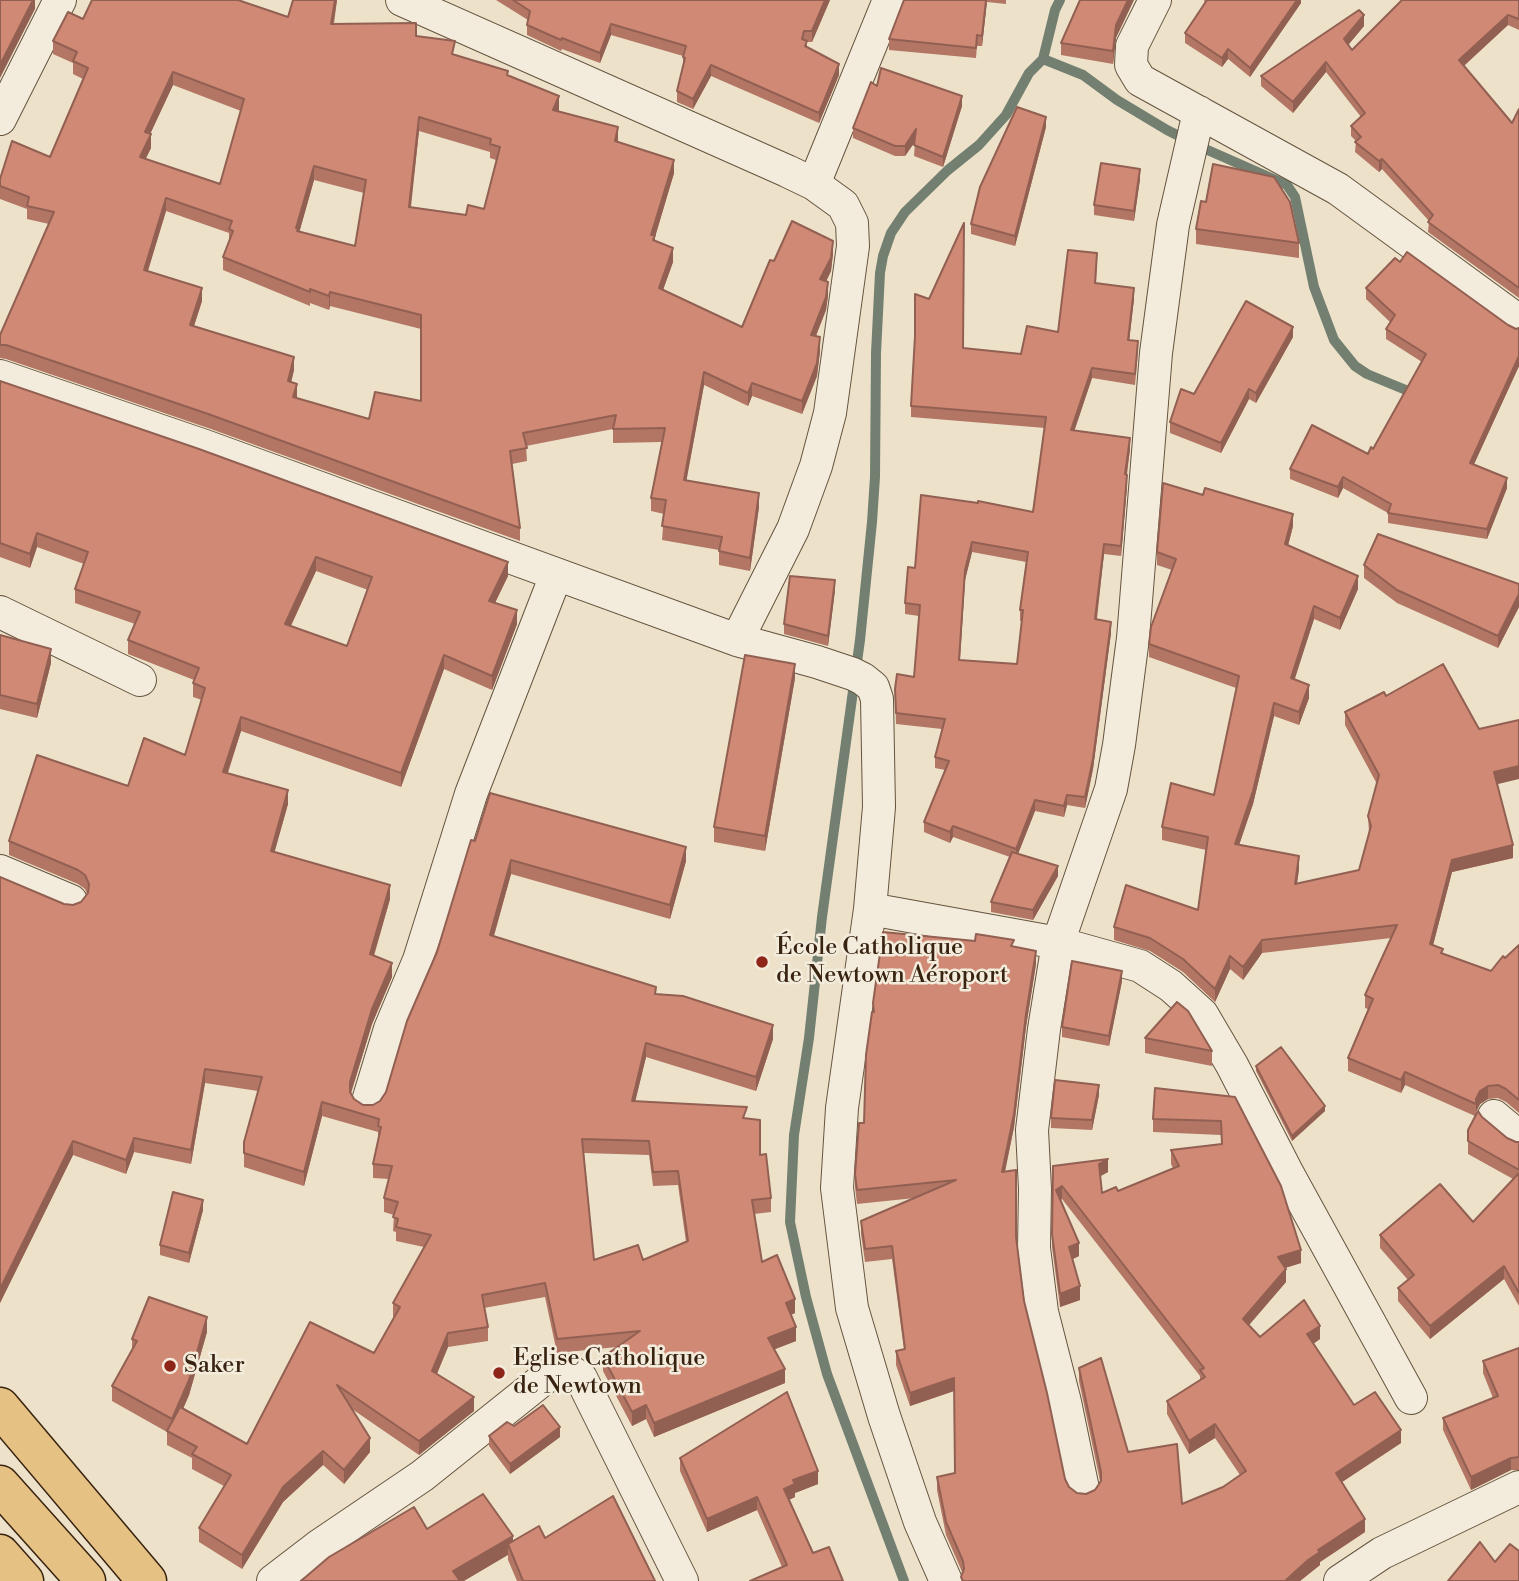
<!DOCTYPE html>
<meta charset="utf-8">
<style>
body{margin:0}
canvas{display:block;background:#ede2c9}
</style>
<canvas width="1519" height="1581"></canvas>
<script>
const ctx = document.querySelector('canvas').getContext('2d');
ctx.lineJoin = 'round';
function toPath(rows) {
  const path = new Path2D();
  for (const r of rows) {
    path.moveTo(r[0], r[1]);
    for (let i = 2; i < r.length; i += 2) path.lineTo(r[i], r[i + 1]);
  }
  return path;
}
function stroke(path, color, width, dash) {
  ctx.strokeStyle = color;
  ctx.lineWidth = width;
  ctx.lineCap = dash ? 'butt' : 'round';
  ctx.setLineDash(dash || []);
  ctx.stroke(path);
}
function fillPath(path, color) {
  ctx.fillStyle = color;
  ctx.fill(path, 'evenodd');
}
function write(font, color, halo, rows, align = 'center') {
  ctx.font = font + ' "Libre Bodoni",serif';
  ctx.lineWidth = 5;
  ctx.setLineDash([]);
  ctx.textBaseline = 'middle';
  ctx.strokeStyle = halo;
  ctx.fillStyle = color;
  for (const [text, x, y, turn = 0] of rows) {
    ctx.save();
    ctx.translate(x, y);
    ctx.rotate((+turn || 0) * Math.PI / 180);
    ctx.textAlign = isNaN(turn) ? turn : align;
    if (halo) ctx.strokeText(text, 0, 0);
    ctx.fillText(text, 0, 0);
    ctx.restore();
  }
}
const stream = toPath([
 [1043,59,1083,75,1117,100,1167,130,1203,148,1287,185,1295,197,1314,287,1334,340,1355,366,1367,374,1418,395],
 [904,1581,827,1374,806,1297,790,1222,794,1135,809,1038,822,917,860,640,872,522,875,477,876,353,880,273,883,256,891,233,905,212,948,170,979,145,1006,115,1029,73,1043,59,1055,10,1060,0]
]);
const street = toPath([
 [402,0,787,171,814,184,843,205,852,223,853,246,830,413,816,466,793,529,737,640],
 [1155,0,1132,46,1131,65,1140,80,1338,189,1519,321],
 [0,119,60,0],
 [814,184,889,0],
 [0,376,205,446,737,640,817,662,853,674,863,679,873,687,877,699,879,807,870,909,842,1108,837,1188,852,1308,884,1416,920,1522,946,1581],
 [0,612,140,680],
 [0,871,71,901],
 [870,909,1058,943,1140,966,1171,986,1202,1014,1232,1065,1288,1174,1411,1398],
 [368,1101,390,1029,419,960,471,794,556,575],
 [1494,1116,1519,1137],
 [1083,1489,1065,1402,1042,1312,1034,1248,1035,1189,1032,1130,1044,1029,1058,943,1111,789,1119,745,1133,638,1156,353,1173,225,1199,112],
 [273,1581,320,1545,422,1476,551,1373,568,1370,581,1378,682,1581],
 [1340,1581,1382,1553,1519,1487]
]);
const primary = toPath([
 [0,1407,147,1581],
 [0,1554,24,1581]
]);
const highway = toPath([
 [0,1485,86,1581]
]);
const wall = toPath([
 [293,0,337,0,334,24,416,36,455,55,508,75,559,110,558,112,618,140,618,142,674,173,655,237,655,241,673,262,663,290,742,327,774,261,833,254,831,271,826,282,828,296,826,310,816,336,820,351,817,376,802,414,752,396,748,406,704,385,686,481,759,507,750,571,719,565,719,550,662,540,664,514,651,511,651,498,662,442,613,443,613,429,526,446,527,461,512,464,520,528,520,541,211,429,6,359,0,358,0,335,49,224,27,219,27,209,0,199,0,179,50,157,83,79,73,74,73,63,53,54,53,41,83,19,288,17],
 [173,85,241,111,220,184,145,159,151,148,150,134],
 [419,131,490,152,490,158,496,160,484,209,466,215,411,207],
 [314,180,364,193,355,246,299,232],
 [166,211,229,233,229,242,223,257,223,270,310,306,310,303,329,310,330,306,421,329,421,401,369,419,297,398,291,382,294,370,194,326,202,301,148,271],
 [496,0,830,0,812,42,807,42,807,47,839,75,819,123,711,76,693,109,677,102,677,91,683,67,683,56,611,35,600,63,562,49,561,51,527,35,527,25,528,20],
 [904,0,1006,0,1006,4,987,2,982,46,977,46,976,58,889,50,889,39],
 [1204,0,1301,0,1301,3,1250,77,1228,59,1222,67,1185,43,1185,33,1205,3],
 [1519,0,1519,30,1508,25,1464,66,1512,123,1519,109,1519,298,1428,232,1429,221,1382,169,1379,172,1355,152,1356,141,1351,136,1351,126,1361,117,1326,72,1293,113,1261,86,1261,76,1364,26,1348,45,1352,50],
 [1116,38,1113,64,1061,55,1061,43],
 [877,86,962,106,943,167,914,156,915,142,905,156,895,156,853,138,853,128],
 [1046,127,1015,246,971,234,971,224],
 [1140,179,1134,221,1094,215,1094,205],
 [1206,202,1299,243,1299,258,1196,244,1196,229],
 [1400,262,1508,325,1516,329,1519,328,1519,366,1474,464,1507,488,1487,539,1388,523,1388,513,1343,488,1338,498,1290,479,1290,469,1368,454,1373,449,1422,362,1386,339,1386,329,1390,322,1366,299,1366,288],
 [1097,264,1096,283,1134,299,1129,341,1138,352,1135,385,1092,378,1074,431,1130,449,1127,475,1127,485,1121,556,1104,554,1097,619,1111,633,1093,769,1085,808,1067,805,1064,817,1035,811,1018,854,1058,876,1033,920,991,912,991,902,1010,857,953,837,950,843,924,832,924,822,945,770,935,768,935,757,942,729,896,724,895,689,914,677,919,616,905,614,905,603,915,568,1033,512,1045,428,911,417,911,406,963,348,1021,354,1058,332],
 [972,552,1026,562,1020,610,1020,621,1022,621,1017,664,960,660,965,580],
 [1293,337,1256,403,1249,399,1221,453,1170,433,1170,422,1194,394],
 [0,381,508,576,495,603,517,624,492,690,444,669,401,787,241,731,228,773,288,804,274,852,390,899,374,956,392,977,372,1024,351,1093,354,1099,363,1105,373,1105,380,1101,386,1092,475,841,686,861,670,919,511,874,494,936,656,994,773,1039,756,1091,646,1057,635,1101,747,1119,760,1155,771,1198,771,1212,754,1214,762,1262,795,1313,791,1315,796,1341,774,1349,785,1383,654,1437,646,1419,632,1426,603,1371,603,1357,617,1347,557,1353,545,1297,484,1308,488,1327,488,1341,448,1347,437,1374,474,1411,419,1455,352,1409,370,1452,344,1484,323,1465,283,1502,242,1569,199,1542,199,1528,224,1486,192,1469,192,1458,167,1445,167,1432,112,1401,112,1386,132,1350,132,1339,207,1332,189,1395,183,1409,247,1444,374,1353,394,1317,393,1317,393,1303,424,1247,396,1241,396,1232,393,1231,394,1215,384,1212,384,1198,389,1179,373,1178,373,1164,378,1140,378,1132,322,1116,304,1186,244,1167,244,1142,258,1091,205,1083,191,1164,134,1152,126,1174,73,1155,0,1303,0,877,64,904,73,905,81,902,87,894,85,889,78,884,9,855,9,841,128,786,185,755,202,700,193,697,193,683,194,680,128,654,128,640,135,624,75,603,75,589,84,564,37,547,30,568,0,557],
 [316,571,368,590,347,646,291,626],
 [584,1153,649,1155,653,1186,678,1185,686,1242,643,1260,594,1260],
 [1203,495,1293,526,1288,546,1358,589,1340,630,1314,619,1294,679,1309,698,1299,725,1274,716,1253,804,1239,845,1299,869,1297,884,1359,870,1369,833,1368,816,1377,784,1345,725,1345,712,1386,696,1497,784,1513,858,1452,872,1433,945,1443,954,1491,971,1519,945,1519,1113,1506,1102,1498,1098,1488,1099,1480,1104,1476,1112,1476,1115,1482,1117,1507,1138,1516,1142,1519,1142,1519,1306,1504,1279,1430,1339,1398,1301,1398,1288,1408,1280,1380,1248,1380,1235,1473,1222,1513,1179,1468,1154,1468,1130,1475,1116,1405,1085,1401,1093,1348,1071,1348,1058,1368,1009,1365,1008,1365,995,1391,938,1262,953,1243,980,1230,969,1215,1002,1183,972,1150,951,1114,940,1114,927,1198,910,1206,850,1162,840,1162,827,1214,795,1236,688,1149,657,1149,644,1172,570,1157,565,1157,552],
 [1364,565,1519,584,1519,607,1498,648,1397,603,1364,578],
 [835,590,828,646,784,634,784,624],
 [0,635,51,663,37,718,0,709],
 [795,678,765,851,714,842,714,827],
 [1014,946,1036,964,1026,1027,1014,1127,1005,1172,1016,1238,1024,1301,1065,1479,1069,1487,1077,1493,1086,1494,1095,1490,1100,1481,1079,1381,1079,1368,1128,1452,1182,1504,1223,1487,1240,1475,1215,1438,1189,1454,1167,1414,1167,1401,1200,1380,1200,1376,1062,1199,1060,1200,1079,1256,1072,1259,1080,1300,1060,1307,1052,1247,1053,1166,1108,1172,1100,1176,1102,1193,1118,1191,1173,1168,1171,1164,1171,1150,1221,1144,1221,1135,1153,1132,1153,1119,1235,1097,1301,1263,1285,1268,1286,1282,1249,1325,1260,1337,1320,1339,1313,1344,1354,1405,1401,1443,1342,1482,1365,1532,1320,1562,1320,1565,1300,1581,961,1581,963,1574,946,1535,937,1490,937,1477,955,1473,954,1391,910,1406,896,1365,896,1351,904,1349,892,1259,865,1262,861,1234,861,1221,915,1198,857,1204,855,1187,855,1174,864,1123],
 [1122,981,1109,1046,1062,1037,1062,1027],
 [1145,1038,1212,1051,1212,1066,1145,1053],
 [1256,1066,1325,1111,1292,1141,1256,1071],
 [1099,1095,1092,1130,1051,1128,1051,1118],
 [203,1210,189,1263,160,1255,160,1245],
 [1519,1348,1519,1470,1511,1470,1471,1490,1443,1430,1443,1418,1493,1398,1483,1373,1483,1361],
 [514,1426,560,1437,510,1474,489,1446,489,1436],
 [680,1458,818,1484,795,1493,795,1497,789,1500,813,1553,782,1567,757,1510,707,1532,680,1471],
 [427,1529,513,1541,545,1538,655,1581,517,1581,508,1560,508,1555]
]);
const shadedWall = toPath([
 [29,0,35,0,35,9,0,78,0,65],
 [335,0,337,0,331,37,331,24],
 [825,0,830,0,812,42,812,31],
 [986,0,987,0,982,46,982,36],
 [1128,0,1134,0,1116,38,1113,64,1113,51,1116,25],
 [1297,0,1301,0,1301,3,1250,77,1250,68],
 [1364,15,1364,26,1344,50,1344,39],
 [1508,15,1508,25,1459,70,1459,60],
 [611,24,611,35,600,63,600,53],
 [1228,49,1228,59,1222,67,1222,58],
 [1326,62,1326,72,1293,113,1293,102],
 [839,64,839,75,819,123,819,113],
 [711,65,711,76,693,109,693,99],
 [173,72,173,85,145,145,145,132],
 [559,96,559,110,553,124,553,110],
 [962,96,962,106,943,167,943,157],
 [419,117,419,131,409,220,409,207],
 [1046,117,1046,127,1015,246,1015,236],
 [618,127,618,140,615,154,615,141],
 [916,129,916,140,905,156,905,146],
 [151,134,151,148,140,171,140,157],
 [1382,159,1382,169,1379,172,1379,161],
 [674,160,674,173,655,237,655,249,651,235],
 [314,166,314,180,298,237,296,228],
 [1140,169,1140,179,1134,221,1134,211],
 [166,198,166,211,144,283,144,270],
 [833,241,833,254,831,271,820,293,820,279],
 [673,248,673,262,659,301,659,288],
 [828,282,828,296,826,310,811,348,811,335],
 [202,288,202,301,190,338,190,325],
 [1134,288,1134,299,1128,351,1128,340],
 [330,292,330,306,329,310,329,296],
 [1293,327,1293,337,1256,403,1256,393],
 [820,337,820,351,817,376,802,414,802,401],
 [1519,356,1519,366,1470,473,1470,463],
 [294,357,294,370,288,395,288,381],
 [1092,368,1092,378,1071,441,1071,430],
 [704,372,704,385,684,494,684,480],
 [752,383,752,396,748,406,748,393],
 [297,384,297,398,293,411,293,397],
 [1249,389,1249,399,1221,453,1221,443],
 [1130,438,1130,449,1125,485,1125,474],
 [1127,475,1127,485,1121,556,1121,546],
 [1343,477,1343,488,1338,498,1338,487],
 [1507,478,1507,488,1487,539,1487,529],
 [759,493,759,507,750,571,750,558],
 [1293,514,1293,526,1285,557,1285,544],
 [37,533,37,547,30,568,30,554],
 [972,542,972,552,965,580,959,670,965,570],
 [1104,544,1104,554,1095,630,1095,619],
 [316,557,316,571,285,638,285,624],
 [508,562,508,576,489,615,489,601],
 [1358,576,1358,589,1340,630,1340,618],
 [835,580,835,590,828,646,828,636],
 [1519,594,1519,607,1498,648,1498,636],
 [1314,606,1314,619,1291,691,1291,678],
 [517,610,517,624,492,690,492,676],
 [1111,622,1111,633,1093,769,1085,808,1085,797],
 [51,649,51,663,37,718,37,704],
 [444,655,444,669,401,787,401,773],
 [795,664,795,678,765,851,765,836],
 [1309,685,1309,698,1299,725,1299,712],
 [1274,703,1274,716,1253,804,1235,857,1235,844],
 [241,717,241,731,223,786,223,772],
 [1519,766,1519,779,1494,785,1494,772],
 [288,790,288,804,271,865,271,851],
 [1067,795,1067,805,1064,817,1064,806],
 [1035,800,1035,811,1016,859,1016,849],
 [953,826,953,837,950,843,950,832],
 [1513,845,1513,858,1452,872,1430,957,1430,944,1452,860],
 [686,847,686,861,670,919,670,905],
 [1299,856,1299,869,1295,897,1295,884],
 [511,860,511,874,490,949,490,935],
 [1058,866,1058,876,1033,920,1033,910],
 [390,885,390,899,370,968,370,954],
 [1262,940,1262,953,1243,980,1243,967],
 [1036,951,1036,964,1026,1027,1014,1127,1002,1185,1002,1172],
 [1230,956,1230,969,1215,1002,1215,989],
 [392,963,392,977,372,1024,350,1096,350,1082,372,1009],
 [1122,971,1122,981,1109,1046,1109,1036],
 [773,1025,773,1039,756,1091,756,1077],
 [646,1043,646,1057,632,1115,632,1101],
 [205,1069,205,1083,191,1164,191,1150],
 [1405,1072,1405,1085,1401,1093,1401,1080],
 [1099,1085,1099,1095,1092,1130,1092,1120],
 [1488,1086,1488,1099,1480,1104,1476,1112,1476,1099,1480,1091],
 [322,1102,322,1116,304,1186,304,1172],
 [1325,1106,1325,1111,1292,1141,1292,1136],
 [134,1138,134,1152,126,1174,126,1160],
 [73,1141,73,1155,0,1303,0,1289],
 [1108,1159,1108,1172,1099,1177,1099,1164],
 [1062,1186,1062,1199,1056,1203,1056,1190],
 [203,1200,203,1210,189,1263,189,1253],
 [1079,1243,1079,1256,1069,1261,1069,1247],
 [1301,1250,1301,1263,1278,1270,1278,1257],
 [1504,1266,1504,1279,1430,1339,1430,1326],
 [1286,1269,1286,1282,1243,1332,1243,1319],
 [1080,1286,1080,1300,1060,1307,1060,1294],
 [795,1299,795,1313,786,1317,786,1303],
 [207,1317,207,1332,189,1395,172,1434,172,1419],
 [1320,1326,1320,1339,1307,1348,1307,1334],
 [796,1327,796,1341,768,1352,768,1338],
 [448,1333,448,1347,432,1385,432,1371],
 [785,1369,785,1383,654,1437,654,1423],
 [954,1378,954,1391,910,1406,910,1393],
 [474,1397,474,1411,419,1455,419,1441],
 [646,1405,646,1419,632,1426,632,1412],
 [1215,1424,1215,1438,1189,1454,1189,1441],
 [560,1427,560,1437,510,1474,510,1464],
 [1401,1430,1401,1443,1336,1486,1336,1473],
 [370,1438,370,1452,344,1484,344,1470],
 [323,1451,323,1465,283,1502,242,1569,242,1555,283,1487],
 [1511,1458,1511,1470,1471,1490,1471,1477],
 [818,1471,818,1484,795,1493,795,1497,784,1502,784,1489,793,1480],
 [757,1497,757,1510,707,1532,707,1519],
 [1365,1519,1365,1532,1320,1562,1320,1565,1300,1581,1285,1581,1318,1550],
 [513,1536,513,1552,508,1544,508,1555,464,1581,453,1581,453,1571]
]);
const building = toPath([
 [0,0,33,0,0,65,0,0],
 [92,0,238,0,288,17,293,0,335,0,331,24,416,23,416,36,455,41,452,54,508,71,507,75,559,96,553,110,618,127,615,141,674,160,651,235,655,235,653,240,673,248,659,288,742,327,770,260,774,261,792,221,833,241,831,258,820,279,828,282,826,297,811,335,820,337,817,363,802,401,752,383,748,393,704,372,684,480,759,493,750,558,719,551,722,537,662,526,666,500,651,498,665,428,613,429,616,415,523,433,527,448,510,451,520,528,211,415,6,345,0,345,0,335,54,212,27,206,29,197,0,186,0,179,12,141,50,157,88,68,73,61,77,52,53,41,68,12,83,19,92,0],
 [173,72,244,99,220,184,140,157,151,134,145,132,173,72],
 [419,117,491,139,490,144,500,147,484,209,468,205,466,215,409,207,419,117],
 [314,166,366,180,355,246,297,231,298,229,296,228,314,166],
 [166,198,232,221,229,229,233,231,223,257,310,292,310,289,329,296,330,292,421,315,421,401,375,392,369,419,293,397,297,384,288,381,294,357,190,325,202,288,144,270,166,198],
 [513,0,825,0,812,31,804,31,802,39,807,41,805,46,839,64,819,113,711,65,693,99,677,91,685,58,683,57,686,46,611,24,600,53,562,38,561,40,527,25,530,11,513,0],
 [904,0,986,0,982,36,977,35,976,48,889,39,904,0],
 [1080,0,1128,0,1116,25,1113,51,1061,43,1080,0],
 [1207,0,1297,0,1250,68,1228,49,1222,58,1185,33,1207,0],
 [1402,0,1519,0,1519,19,1508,15,1459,60,1512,123,1519,109,1519,288,1428,222,1433,215,1382,159,1379,161,1355,142,1361,137,1351,126,1365,113,1326,62,1293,102,1261,76,1359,10,1364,15,1344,39,1352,50,1402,0],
 [881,68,962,96,943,157,914,145,916,129,905,146,895,146,853,128,871,82,877,86,881,68],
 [1017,107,1046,117,1015,236,971,224,980,187,1017,107],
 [1101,163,1140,169,1134,211,1094,205,1101,163],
 [1213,164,1274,177,1290,202,1299,243,1196,229,1201,201,1206,202,1213,164],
 [964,223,963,348,1021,354,1027,326,1058,332,1068,250,1097,253,1095,283,1134,288,1128,340,1138,341,1135,374,1092,368,1071,430,1130,438,1125,474,1127,475,1121,546,1104,544,1095,619,1111,622,1093,759,1085,797,1067,795,1064,806,1035,800,1016,849,953,826,950,832,924,822,949,761,935,757,945,719,896,713,895,689,897,674,914,677,920,605,905,603,908,567,915,568,921,495,978,503,978,501,1033,512,1046,417,911,406,915,336,915,294,929,299,964,223],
 [972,542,1028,552,1020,610,1023,610,1017,664,959,660,965,570,972,542],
 [1407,252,1508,325,1516,329,1519,328,1519,356,1470,463,1507,478,1487,529,1388,513,1391,504,1343,477,1338,487,1290,469,1312,425,1368,454,1371,447,1373,449,1426,354,1386,329,1395,315,1366,288,1395,258,1400,262,1407,252],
 [1246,301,1293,327,1256,393,1249,389,1221,443,1170,422,1181,389,1194,394,1246,301],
 [0,381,199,449,508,562,489,601,517,610,492,676,444,655,401,773,241,717,223,772,288,790,271,851,390,885,370,954,392,963,372,1009,350,1082,350,1092,354,1099,363,1105,373,1105,380,1101,386,1092,407,1021,437,952,471,840,475,841,490,793,686,847,670,905,511,860,490,935,656,987,655,994,683,996,773,1025,756,1077,646,1043,632,1101,747,1107,743,1118,760,1120,760,1155,766,1154,771,1198,752,1200,762,1262,777,1255,795,1299,786,1303,796,1327,768,1338,785,1369,654,1423,646,1405,632,1412,603,1357,640,1331,557,1339,545,1283,482,1295,488,1327,448,1333,432,1371,474,1397,419,1441,337,1385,370,1438,344,1470,323,1451,283,1487,242,1555,199,1528,231,1475,192,1454,197,1447,167,1431,180,1407,247,1444,310,1322,374,1353,400,1307,393,1303,431,1235,396,1227,398,1219,393,1217,398,1202,384,1198,392,1166,373,1164,381,1127,378,1126,379,1119,322,1102,304,1172,244,1153,244,1142,262,1077,205,1069,191,1150,134,1138,126,1160,73,1141,0,1289,0,877,64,904,73,905,81,902,88,893,89,884,85,875,78,870,9,841,37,755,128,786,144,738,185,755,205,688,193,683,199,668,128,640,140,612,75,589,88,552,37,533,30,554,0,543,0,381],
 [316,557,372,577,347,646,285,624,316,557],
 [582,1139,649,1141,653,1172,678,1171,688,1241,643,1260,638,1245,594,1260,582,1139],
 [1163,483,1203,495,1205,488,1293,514,1285,544,1358,576,1340,618,1314,606,1291,678,1309,685,1299,712,1274,703,1253,791,1235,844,1299,856,1295,884,1359,870,1371,826,1368,816,1379,775,1345,712,1384,692,1386,696,1443,664,1479,729,1519,720,1519,766,1494,772,1513,845,1452,860,1430,944,1443,949,1441,953,1491,971,1503,956,1505,958,1519,945,1519,1100,1506,1089,1498,1085,1488,1086,1480,1091,1476,1099,1476,1104,1405,1072,1401,1080,1348,1058,1373,999,1365,995,1397,925,1262,940,1243,967,1230,956,1215,989,1183,959,1150,938,1114,927,1126,885,1198,910,1208,837,1162,827,1171,783,1214,795,1239,676,1149,644,1151,627,1176,559,1157,552,1163,483],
 [1378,534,1519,584,1519,594,1498,636,1397,590,1364,565,1378,534],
 [790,576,835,580,828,636,784,624,790,576],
 [0,635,51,649,37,704,0,695,0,635],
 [745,655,795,664,765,836,714,827,745,655],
 [1012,852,1058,866,1033,910,991,902,1012,852],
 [883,932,975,941,976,934,1014,940,1011,946,1036,951,1026,1014,1014,1114,1002,1172,1016,1170,1016,1237,1024,1301,1047,1393,1065,1479,1069,1487,1077,1493,1086,1494,1095,1490,1101,1481,1101,1472,1079,1368,1101,1358,1128,1452,1177,1444,1182,1504,1223,1487,1246,1471,1215,1424,1189,1441,1167,1401,1205,1377,1200,1370,1204,1368,1062,1186,1056,1190,1079,1243,1069,1247,1080,1286,1060,1294,1052,1234,1053,1166,1108,1159,1099,1164,1102,1193,1116,1187,1118,1191,1179,1166,1171,1150,1222,1144,1221,1121,1153,1119,1155,1088,1235,1097,1281,1186,1301,1250,1278,1257,1286,1269,1243,1319,1260,1337,1304,1300,1320,1326,1307,1334,1354,1405,1375,1392,1401,1430,1336,1473,1365,1519,1318,1550,1320,1552,1308,1560,1285,1581,963,1581,961,1577,964,1569,963,1561,946,1522,937,1477,955,1473,954,1378,910,1393,896,1351,905,1349,892,1246,865,1249,861,1221,956,1180,857,1190,855,1174,859,1123,864,1123,866,1055,872,1012,874,1012,873,1003,883,932],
 [1072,961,1122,971,1109,1036,1062,1027,1072,961],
 [1177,1002,1188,1011,1212,1051,1145,1038,1177,1002],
 [1281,1047,1325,1106,1292,1136,1256,1066,1281,1047],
 [1055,1080,1099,1085,1092,1120,1051,1118,1055,1080],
 [1478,1111,1482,1117,1507,1138,1516,1142,1519,1142,1519,1170,1468,1141,1468,1130,1478,1111],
 [1519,1173,1519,1293,1504,1266,1430,1326,1398,1288,1414,1275,1380,1235,1440,1184,1473,1222,1519,1173],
 [173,1192,203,1200,189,1253,160,1245,173,1192],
 [149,1297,207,1317,189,1380,172,1419,112,1386,137,1341,132,1339,149,1297],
 [1519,1348,1519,1457,1511,1458,1471,1477,1443,1418,1498,1396,1483,1361,1519,1348],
 [787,1392,818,1471,793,1480,795,1484,784,1489,813,1553,829,1547,843,1581,750,1581,787,1565,757,1497,707,1519,680,1458,787,1392],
 [543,1405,560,1427,510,1464,489,1436,507,1422,514,1426,543,1405],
 [483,1494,513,1536,453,1571,460,1581,301,1581,329,1557,414,1507,427,1529,483,1494],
 [613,1496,655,1581,523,1581,508,1544,539,1526,545,1538,613,1496],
 [1480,1542,1495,1562,1510,1544,1519,1551,1519,1581,1448,1581,1480,1542]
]);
const markers = [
 [762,962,7,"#8f2418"],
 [170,1366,7,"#8f2418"],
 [499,1373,7,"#8f2418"]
];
const poiNames = [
 ["École Catholique",776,948],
 ["de Newtown Aéroport",776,976],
 ["Eglise Catholique",513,1359],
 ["de Newtown",513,1387],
 ["Saker",184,1366]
];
stroke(stream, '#738071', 10);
stroke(street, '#65533e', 34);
stroke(primary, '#382310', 41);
stroke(highway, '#382310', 41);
stroke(street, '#f3ecdc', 32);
stroke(primary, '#e6c184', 38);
stroke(highway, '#e6c184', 38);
fillPath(wall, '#b37665');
fillPath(shadedWall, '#926052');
fillPath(building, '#d08975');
stroke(building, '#926052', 2);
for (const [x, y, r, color] of markers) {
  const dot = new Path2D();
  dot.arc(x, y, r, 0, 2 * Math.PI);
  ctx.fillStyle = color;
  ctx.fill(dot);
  stroke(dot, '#f3ecdc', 2.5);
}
write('24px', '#382310', '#f3ecdc', poiNames, 'left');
</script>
